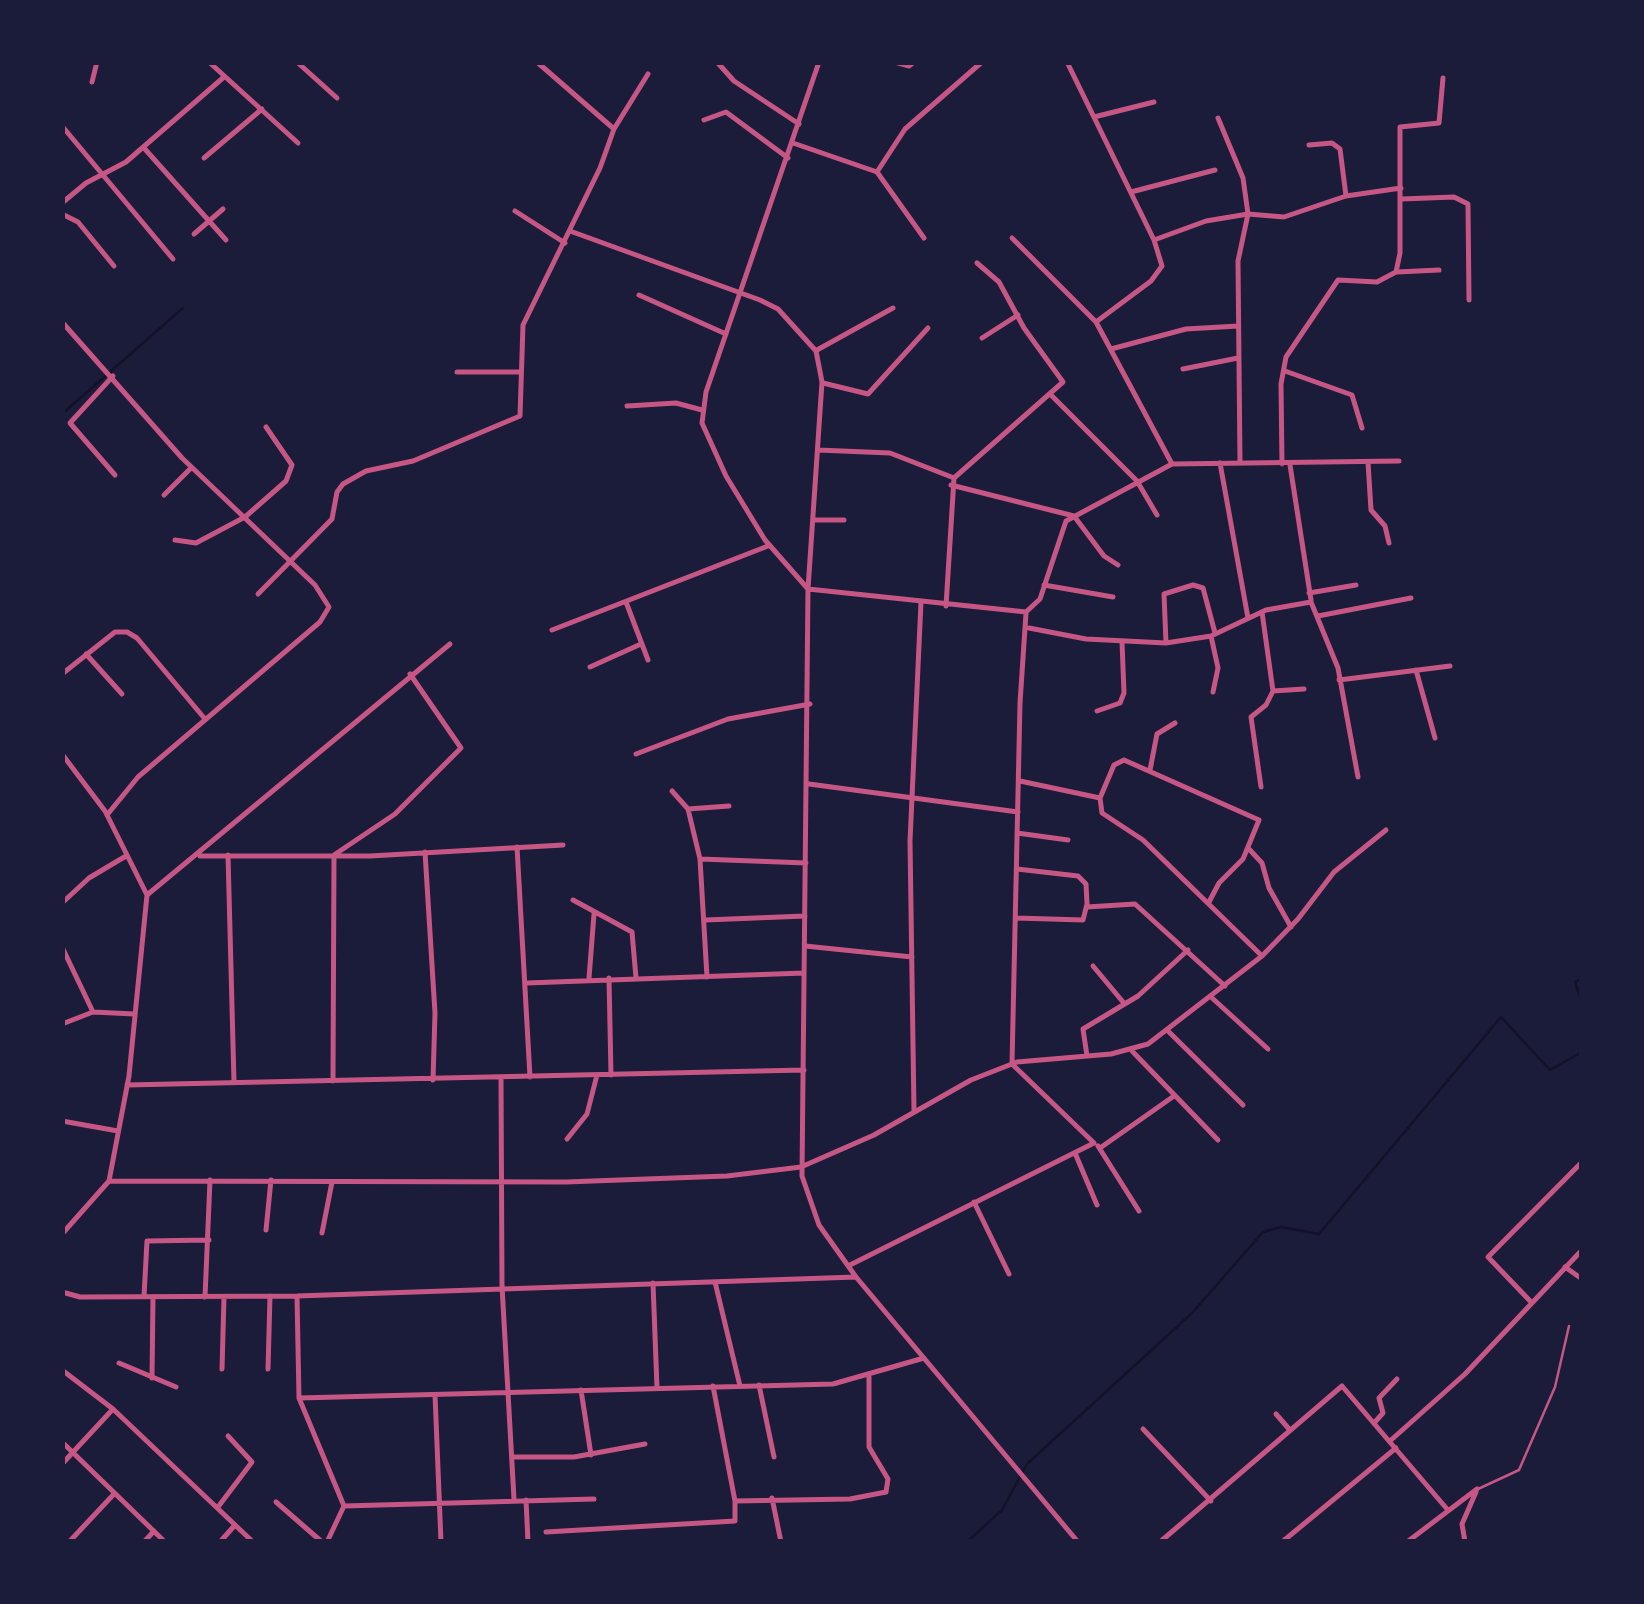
<!DOCTYPE html>
<style>
body{margin:0}
#map{position:relative;width:1644px;height:1604px;overflow:hidden;background:#1b1b3a;font-family:"DM Sans",sans-serif}
canvas{display:block}
.frame{position:absolute;inset:0;border:65px solid #1b1b3a;pointer-events:none}
</style>
<div id="map">
<canvas width="1644" height="1604"></canvas>
<div class="frame"></div>
</div>
<script>
const ctx = document.querySelector('canvas').getContext('2d');
ctx.lineJoin = 'round';
function toPath(rows) {
  const path = new Path2D();
  for (const r of rows) {
    path.moveTo(r[0], r[1]);
    for (let i = 2; i < r.length; i += 2) path.lineTo(r[i], r[i + 1]);
  }
  return path;
}
function stroke(path, color, width, dash) {
  ctx.strokeStyle = color;
  ctx.lineWidth = width;
  ctx.lineCap = dash ? 'butt' : 'round';
  ctx.setLineDash(dash || []);
  ctx.stroke(path);
}
const stream = toPath([
 [62,414,183,308],
 [1582,978,1575,982,1582,1004],
 [967,1542,1002,1510,1027,1464,1192,1313,1263,1232,1281,1227,1319,1234,1501,1017,1550,1070,1582,1052]
]);
const service = toPath([
 [1478,1489,1519,1470,1555,1387,1569,1326]
]);
const minor = toPath([
 [209,62,298,143],
 [297,62,337,98],
 [537,62,614,129],
 [717,62,734,81,799,124],
 [819,62,706,392,702,423,726,476,765,540,808,589,802,1176,819,1225,856,1277,1078,1542],
 [895,62,909,66,914,62],
 [1067,62,1154,240,1162,266,1151,281,1096,322],
 [92,82,97,62],
 [1094,117,1154,102],
 [1218,118,1243,178,1248,214,1238,261,1240,463],
 [704,120,726,112,788,158],
 [62,126,173,259],
 [793,143,877,172,905,129,982,62],
 [1309,145,1332,143,1340,149,1346,196],
 [144,148,226,240],
 [204,158,262,109],
 [877,172,924,238],
 [1131,192,1215,170],
 [1401,199,1454,197,1468,204,1469,300],
 [62,203,86,183,126,162,224,77],
 [515,211,565,243],
 [62,214,78,222,114,266],
 [570,231,760,300,778,309,816,351,822,382,808,589,1026,612,1040,599,1066,521,1172,464,1399,461],
 [194,234,223,209],
 [1012,238,1096,322,1172,464],
 [1154,240,1206,221,1248,214,1284,217,1346,196,1401,188],
 [1397,272,1439,270],
 [639,295,726,334],
 [62,322,182,458,315,585,329,607,320,622,138,777,107,815],
 [982,338,1018,315],
 [1111,349,1186,329,1238,326],
 [817,350,893,308],
 [1183,369,1238,358],
 [1285,371,1352,395,1362,428],
 [457,372,519,372],
 [113,376,70,423,115,475],
 [823,383,868,394,928,328],
 [1051,395,1137,481,1157,515],
 [627,406,676,403,702,410],
 [818,450,890,453,954,478],
 [1368,462,1371,510,1385,526,1389,543],
 [1220,463,1248,618],
 [1282,464,1281,384,1286,357,1338,280,1377,282,1396,272,1400,253,1400,127,1439,123,1443,78],
 [1290,465,1311,600],
 [951,485,1074,516,1104,556,1118,565],
 [164,495,191,468],
 [813,520,844,520],
 [175,540,196,543,245,517,286,481,292,465,266,427],
 [1044,585,1113,597],
 [1309,593,1356,585],
 [258,594,332,519,337,492,343,484,366,471,413,461,520,416,523,325,600,168,614,129,648,74],
 [626,602,648,660],
 [946,606,954,478,1063,382,1024,328,999,282,977,263],
 [1318,616,1411,598],
 [1029,628,1086,639,1166,643,1211,636,1266,610,1311,602,1338,668,1358,777],
 [552,630,768,546],
 [1211,636,1218,668,1213,692],
 [1166,643,1164,594,1193,585,1203,588,1215,633],
 [86,654,122,694],
 [590,667,641,644],
 [1416,670,1435,738],
 [62,674,115,632,127,632,137,638,205,719],
 [1339,680,1450,666],
 [1273,691,1304,689],
 [1097,711,1120,703,1124,693,1122,642],
 [62,754,105,811,147,895,129,1076,109,1181,62,1234],
 [636,754,728,719,810,704],
 [1150,770,1157,734,1175,723],
 [1020,781,1100,798,1114,765,1124,760,1259,820,1243,859,1219,883,1209,902],
 [809,784,1018,812],
 [1261,787,1251,717,1266,705,1273,691,1262,612],
 [672,791,688,809,700,859,707,977],
 [1100,798,1102,813,1143,840,1262,956],
 [688,809,729,806],
 [1017,833,1068,840],
 [517,847,530,1077],
 [1249,849,1262,863,1269,888,1291,927],
 [425,852,435,1013,433,1080],
 [228,855,234,1082],
 [200,856,370,856,563,845],
 [700,859,806,863],
 [147,895,450,644],
 [573,900,632,932,636,978],
 [62,903,89,878,126,856],
 [1087,907,1135,904,1225,986],
 [1016,918,1083,920,1087,904,1086,884,1078,876,1017,869],
 [705,920,805,916],
 [805,946,912,957],
 [62,947,93,1012],
 [1093,966,1123,1002],
 [589,978,594,914],
 [609,978,611,1075],
 [527,983,804,973],
 [1211,997,1268,1049],
 [62,1024,93,1012,134,1014],
 [1168,1031,1243,1105],
 [1132,1051,1218,1140],
 [1087,1056,1083,1029,1138,996,1188,950],
 [501,1078,502,1286,514,1499],
 [333,1081,334,855,395,814,461,748,410,674],
 [127,1085,804,1070],
 [914,1111,910,841,921,602],
 [62,1121,118,1131],
 [567,1139,587,1114,597,1075],
 [1098,1146,1139,1211],
 [1100,1148,1174,1096],
 [1075,1153,1097,1205],
 [109,1181,566,1182,727,1176,801,1167,874,1135,971,1080,1017,1062,1111,1054,1148,1044,1262,956,1298,919,1334,872,1386,830],
 [974,1202,1009,1274],
 [266,1230,271,1180],
 [322,1233,332,1182],
 [848,1266,1094,1143,1012,1064,1020,703,1026,613],
 [1565,1267,1582,1279],
 [715,1282,740,1386],
 [653,1283,657,1388],
 [62,1292,80,1297,297,1296,856,1277],
 [144,1296,147,1241,209,1240],
 [297,1296,299,1398,344,1506,594,1499],
 [205,1297,210,1180],
 [1532,1303,1488,1257,1582,1162],
 [119,1363,176,1387],
 [222,1369,224,1297],
 [268,1369,270,1296],
 [62,1370,113,1409,253,1542],
 [152,1378,153,1297],
 [759,1385,774,1457],
 [581,1390,591,1455],
 [435,1395,441,1542],
 [299,1398,833,1384,924,1358],
 [1276,1414,1289,1429],
 [1375,1422,1383,1413,1379,1398,1397,1379],
 [1143,1429,1211,1501],
 [1390,1441,1465,1374,1582,1250],
 [62,1442,165,1542],
 [513,1457,574,1457,645,1444],
 [62,1464,113,1409],
 [772,1498,781,1542],
 [526,1500,528,1542],
 [735,1501,850,1499,886,1492,888,1479,869,1447,869,1377],
 [276,1502,322,1542],
 [218,1507,252,1462,228,1436],
 [546,1532,735,1521,735,1501,713,1386],
 [69,1542,114,1494],
 [144,1542,154,1531],
 [220,1542,235,1525],
 [327,1542,344,1506],
 [1160,1542,1342,1386,1447,1509],
 [1282,1542,1396,1448],
 [1407,1542,1477,1489],
 [1465,1542,1462,1524,1476,1492]
]);
stroke(stream, '#12122b', 2.5);
stroke(service, '#c65784', 2.5);
stroke(minor, '#c65784', 5);
</script>
